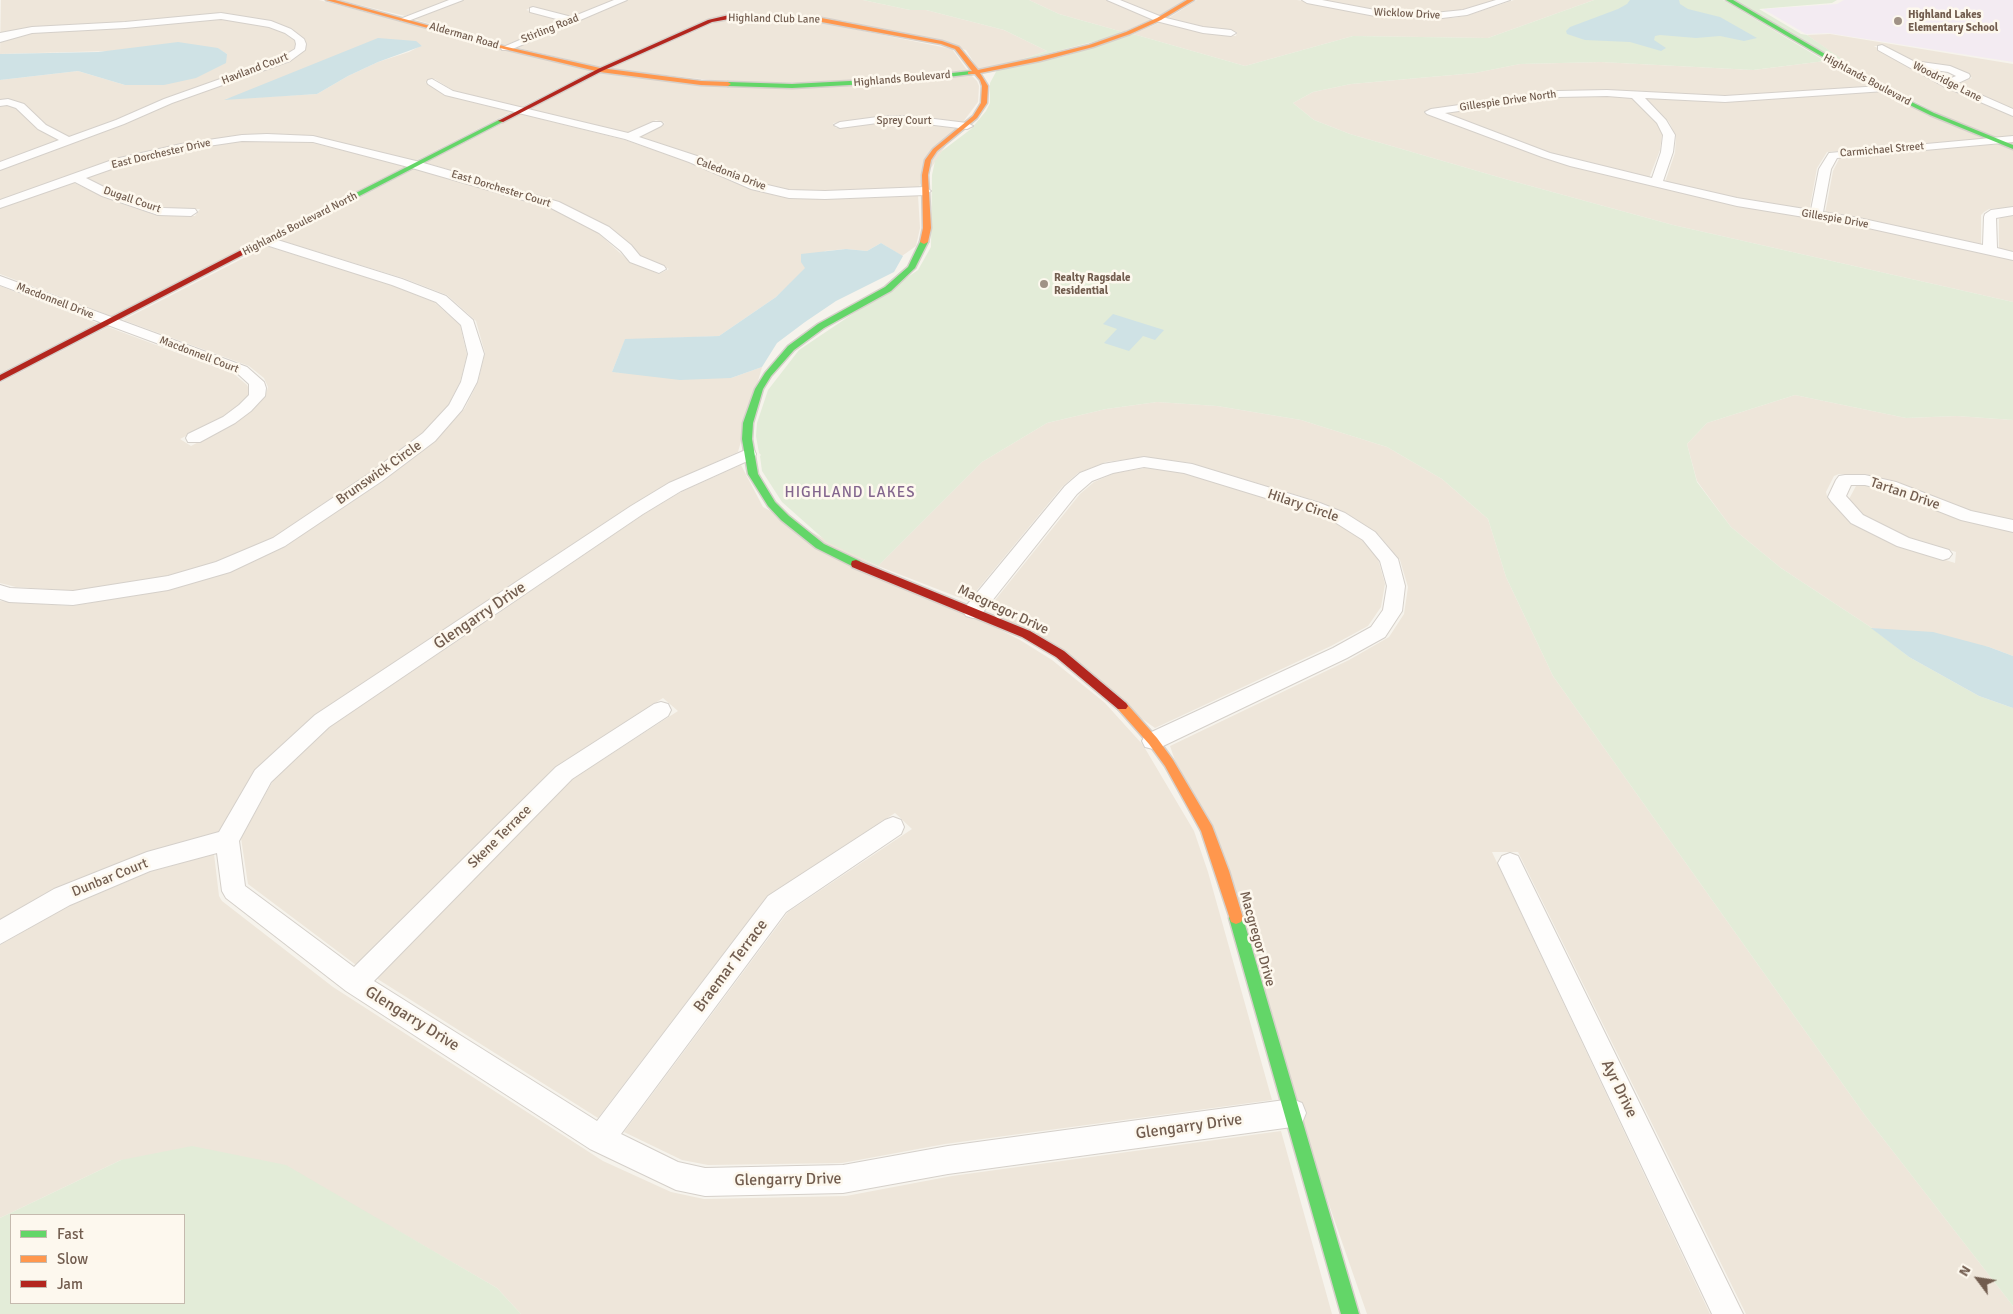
<!DOCTYPE html>
<style>
body{margin:0}
#map{position:relative;width:2013px;height:1314px;overflow:hidden;background:#f6f3ec;font-family:Signika,sans-serif}
canvas{display:block}
.legend{position:absolute;left:10px;top:1214px;width:175px;height:90px;box-sizing:border-box;background:#fdf8ee;border:1px solid #c5baae;margin:0;padding:6px 9px;list-style:none;font-size:15px;color:#725d4f}
.legend li{display:flex;align-items:center;gap:10px;height:25px}
.legend b{width:25px;border:1px solid #c5baae}
.north{position:absolute;left:1953px;top:1254px;width:50px;height:50px;-webkit-text-stroke:4px #fdf8ee;paint-order:stroke;rotate:301deg;font-size:14px;font-weight:700;line-height:20px;text-align:center;color:#725d4f}
.north::after{content:'';display:block;margin:auto;width:18px;height:22px;background:#725d4f;clip-path:polygon(50% 0,100% 100%,50% 72%,0 100%)}
</style>
<div id="map">
<canvas width="2013" height="1314"></canvas>
<ul class="legend">
<li><b style="height:6px;background:#63d668"></b>Fast</li>
<li><b style="height:6px;background:#ff974d"></b>Slow</li>
<li><b style="height:6px;background:#b3261e"></b>Jam</li>
</ul>
<div class="north">N</div>
</div>
<script>
const ctx = document.querySelector('canvas').getContext('2d');
ctx.lineJoin = 'round';
function fillPath(path, color) {
  ctx.fillStyle = color;
  ctx.fill(path, 'evenodd');
}
function toPath(rows) {
  const path = new Path2D();
  for (const r of rows) {
    path.moveTo(r[0], r[1]);
    for (let i = 2; i < r.length; i += 2) path.lineTo(r[i], r[i + 1]);
  }
  return path;
}
function stroke(path, color, width, dash) {
  ctx.strokeStyle = color;
  ctx.lineWidth = width;
  ctx.lineCap = dash ? 'butt' : 'round';
  ctx.setLineDash(dash || []);
  ctx.stroke(path);
}
function write(font, color, halo, rows, align = 'center') {
  ctx.font = font + ' Signika,sans-serif';
  ctx.lineWidth = 5;
  ctx.setLineDash([]);
  ctx.textBaseline = 'middle';
  ctx.strokeStyle = halo;
  ctx.fillStyle = color;
  for (const [text, x, y, turn = 0] of rows) {
    ctx.save();
    ctx.translate(x, y);
    ctx.rotate((+turn || 0) * Math.PI / 180);
    ctx.textAlign = isNaN(turn) ? turn : align;
    if (halo) ctx.strokeText(text, 0, 0);
    ctx.fillText(text, 0, 0);
    ctx.restore();
  }
}
const residential = toPath([
 [1,0,319,0,591,71,519,108,454,91,435,79,425,82,445,95,511,112,415,161,318,137,269,134,242,136,180,144,0,200,0,80,78,71,125,85,227,54,217,48,0,54],
 [422,45,409,52,378,62,348,76,317,94,226,99],
 [339,0,451,0,405,16],
 [464,0,615,0,572,17,532,7,526,10,565,20,506,45,413,19],
 [628,0,863,0,910,10,926,10,1004,30,1047,51,1011,63,978,69,966,50,841,20,729,15,599,67,515,47],
 [1029,0,1106,0,1152,19,1123,32,1059,14],
 [1117,0,1184,0,1158,16],
 [1197,0,1297,0,1374,14,1435,18,1453,18,1469,15,1514,0,1594,0,1488,38,1353,36,1245,66,1133,34,1161,22,1200,32,1236,36,1237,32,1204,28,1167,19],
 [1316,0,1496,0,1446,14,1376,11],
 [721,20,814,21,952,49,967,70,930,75,827,83,729,82,609,69],
 [1830,34,2013,64,2013,110,1956,85,1972,78,1967,73,1944,65,1915,63,1884,46,1874,46,1910,67,2013,115,2013,136,1995,138,1937,113,1835,60,1841,59,1807,35],
 [1825,61,1871,87,1721,96,1605,90,1554,91,1527,94,1427,110,1428,113,1542,156,1824,221,1860,225,2013,259,2013,302,1673,225,1505,179,1350,134,1314,120,1293,103,1313,92,1351,84,1475,73,1520,64,1601,62,1753,70],
 [601,73,726,87,971,75,977,81,979,86,978,102,963,122,910,116,883,117,833,123,836,128,886,122,910,121,958,127,918,188,825,192,792,191,759,183,699,157,639,137,665,123,656,120,628,134,529,110],
 [1880,91,1984,139,1827,152,1817,168,1809,212,1738,199,1665,182,1675,153,1676,136,1669,122,1645,97,1715,101],
 [1609,95,1631,97,1656,121,1662,134,1660,150,1649,178,1549,153,1443,113,1561,96],
 [521,114,625,140,786,196,918,195,920,228,916,246,902,256,881,243,867,251,846,249,825,251,776,297,719,336,625,340,612,372,731,378,762,367,738,452,670,483,631,506,315,716,254,772,218,833,144,853,57,889,0,922,0,601,71,606,167,590,227,572,286,546,382,480,438,438,465,408,478,382,485,353,476,321,447,295,403,278,279,240,416,168,550,208,597,232,630,262,659,274,669,269,642,257,609,228,561,203,426,163],
 [241,141,309,142,406,166,111,316,0,274,0,207,72,182,100,195,156,215,195,216,200,209,167,209,112,190,85,177,122,164,182,149],
 [1997,144,2013,150,2013,207,1989,209,1984,212,1981,215,1981,246,1825,214,1833,171,1840,157],
 [2013,215,2013,253,1999,250,1999,219,2003,216],
 [267,246,391,285,434,302,460,325,467,355,460,382,448,406,421,435,368,474,274,538,220,561,168,577,77,591,16,587,0,583,0,383,108,327,234,374,247,385,249,389,248,396,237,407,223,417,180,439,191,446,235,423,252,410,265,397,268,387,264,378,249,366,123,320],
 [0,286,97,323,0,373],
 [1795,395,1906,418,1957,416,2013,420,2013,521,1967,510,1893,482,1865,474,1839,474,1834,476,1826,492,1827,496,1852,523,1898,545,1955,563,1956,552,1905,537,1865,517,1849,499,1856,486,1869,486,1888,491,1917,503,1968,521,2013,532,2013,656,1989,647,1872,628,1781,568,1731,527,1697,481,1687,444,1707,423],
 [1157,402,1217,406,1301,420,1387,447,1442,479,1488,519,1506,577,1553,676,1864,1114,2013,1306,2013,1314,1746,1314,1518,852,1492,852,1710,1314,1367,1314,1170,746,1349,660,1389,637,1404,614,1408,587,1400,560,1379,535,1346,514,1317,501,1189,463,1144,457,1106,462,1078,473,1062,487,968,601,878,566,982,462,1047,423,1106,409],
 [741,465,763,507,1020,640,1052,660,1105,703,1143,745,1194,831,1208,872,1272,1100,945,1144,842,1163,708,1165,682,1160,624,1132,788,912,912,829,895,813,766,898,598,1118,376,978,572,779,678,711,663,698,554,768,356,965,248,884,241,838,274,779,331,726,644,514,681,492],
 [1146,468,1184,473,1311,512,1334,522,1361,539,1378,559,1385,584,1381,607,1368,626,1331,646,1155,728,988,609,1080,494,1094,482,1115,473],
 [214,854,219,896,222,901,333,987,603,1161,671,1192,704,1199,846,1196,952,1176,1281,1131,1332,1314,521,1314,497,1288,393,1228,121,1160,0,1218,0,945,66,907,149,872]
]);
const education = toPath([
 [1844,0,2013,0,2013,62,1828,33,1806,34,1763,9,1837,4]
]);
const green = toPath([
 [863,0,1029,0,1059,14,1123,32,1104,39,1011,63,1047,51,1004,30,926,10,910,10],
 [1594,0,1723,0,1825,61,1753,70,1601,62,1520,64,1475,73,1351,84,1313,92,1293,103,1314,120,1350,134,1505,179,1673,225,2013,302,2013,420,1957,416,1906,418,1795,395,1707,423,1687,444,1697,482,1731,527,1781,568,1872,628,1909,657,1979,696,2013,708,2013,1306,1864,1114,1553,676,1506,577,1488,519,1442,479,1387,447,1301,420,1217,406,1157,402,1106,409,1047,423,982,462,878,566,827,542,782,502,762,471,760,456,761,455,759,453,756,436,757,423,768,390,799,350,918,270,931,247,932,175,935,161,942,151,971,129,986,111,990,103,990,83,997,70,1065,56,1133,34,1245,66,1353,36,1488,38],
 [1734,0,1837,0,1832,3,1759,9,1801,34,1807,35,1842,59,1835,60],
 [192,1146,286,1165,497,1288,521,1314,0,1314,0,1218,121,1160],
 [11,1215,184,1215,184,1303,11,1303]
]);
const water = toPath([
 [1630,0,1679,0,1680,4,1688,9,1720,17,1757,38,1744,41,1720,36,1696,38,1660,35,1655,36,1654,40,1666,48,1661,51,1630,42,1585,40,1567,34,1566,31,1570,27,1618,9,1627,4],
 [378,38,416,41,422,46,378,62,348,76,317,94,224,100],
 [178,42,218,48,227,54,226,63,196,78,164,85,125,85,78,71,0,80,0,54,98,52],
 [881,243,903,256,894,272,836,301,805,322,777,343,762,367,731,378,680,380,612,372,625,339,719,336,776,297,805,268,801,262,801,254,846,249,867,251],
 [1113,314,1164,330,1155,340,1143,336,1129,351,1104,343,1117,329,1103,324],
 [1871,628,1933,632,1989,647,2013,656,2013,708,1979,696,1909,657]
]);
const street = toPath([
 [449,0,463,0,408,21,402,21,400,19,449,0],
 [614,0,627,0,510,50,502,50,501,48,564,21,530,12,530,8,533,7,572,17,614,0],
 [1107,0,1120,0,1162,17,1203,27,1231,30,1236,33,1231,36,1203,33,1156,21,1107,0],
 [1302,0,1322,0,1375,10,1434,13,1463,10,1496,0,1510,0,1467,15,1434,19,1375,16,1307,3,1302,0],
 [221,13,271,21,291,29,304,39,306,44,305,50,290,61,172,103,124,124,0,170,0,162,59,140,38,129,16,108,7,105,0,106,0,100,8,99,24,104,46,125,69,137,116,120,164,99,282,57,295,49,296,44,295,40,285,33,269,27,221,19,125,28,32,33,0,42,0,33,32,27,125,22,221,13],
 [1882,45,1917,63,1921,62,1950,66,1969,74,1970,76,1969,78,1956,84,2013,109,2013,116,1943,86,1878,50,1878,46,1882,45],
 [1928,69,1948,72,1956,76,1947,80,1928,69],
 [432,79,453,91,628,133,653,122,661,122,663,124,661,126,639,137,697,156,759,183,789,190,825,191,925,187,931,191,925,195,825,199,789,198,751,189,689,162,625,139,445,95,428,84,427,82,428,80,432,79],
 [1881,86,1886,89,1885,91,1725,102,1645,98,1666,120,1675,135,1673,152,1663,181,1737,198,1811,210,1819,169,1829,153,2013,136,2013,142,1837,158,1831,169,1823,212,1859,218,1983,245,1984,217,1985,214,1991,210,2013,207,2013,215,1996,218,1997,248,2013,252,2013,260,1859,226,1737,206,1570,166,1542,157,1427,114,1425,112,1431,109,1558,91,1607,90,1725,96,1881,86],
 [1607,96,1632,98,1657,123,1663,135,1661,152,1652,178,1550,153,1445,113,1558,97,1607,96],
 [885,116,910,116,967,123,973,126,967,129,910,122,885,122,840,128,834,125,840,122,885,116],
 [267,134,313,136,420,162,559,202,609,227,631,245,640,256,664,266,666,269,659,273,630,262,621,251,599,233,551,208,412,168,313,142,242,141,181,150,123,165,86,178,110,190,163,208,195,209,197,212,191,216,158,215,102,196,75,182,0,208,0,200,115,159,181,144,242,135,267,134],
 [268,237,402,279,446,296,473,320,484,354,477,382,462,410,435,441,382,481,285,546,230,572,168,590,73,605,9,602,0,599,0,585,10,588,73,591,168,576,216,562,273,538,370,473,423,433,449,405,461,382,468,354,461,325,436,302,392,285,263,244,261,241,268,237],
 [0,276,247,367,264,382,266,388,265,396,251,411,235,423,200,442,188,442,186,438,188,434,223,417,239,405,249,395,249,384,237,373,0,285,0,276],
 [748,449,754,450,756,454,754,458,681,491,643,514,329,727,271,782,239,841,245,886,354,967,556,767,654,704,661,702,668,704,671,710,668,716,572,779,374,981,597,1121,768,896,885,820,893,817,901,820,904,827,901,834,786,912,621,1134,678,1162,705,1168,843,1165,948,1146,1292,1099,1302,1103,1306,1113,1302,1123,1292,1127,948,1174,843,1193,705,1196,676,1190,590,1149,346,991,226,898,222,891,217,853,150,871,70,905,0,944,0,920,54,889,147,852,219,832,255,770,315,715,631,506,669,483,748,449],
 [1144,457,1192,464,1320,503,1345,513,1375,532,1398,559,1405,586,1402,611,1385,637,1347,658,1161,747,1153,749,1145,747,1142,741,1145,735,1333,648,1371,627,1383,610,1387,586,1380,561,1363,540,1333,521,1308,511,1184,473,1144,467,1113,473,1092,481,1077,494,980,616,973,618,966,616,963,611,966,606,1065,486,1080,473,1103,464,1144,457],
 [1845,475,1865,475,1896,482,1971,511,2013,520,2013,532,1961,520,1885,490,1865,485,1851,485,1846,496,1863,515,1909,538,1949,550,1952,554,1949,558,1943,560,1897,546,1851,523,1831,501,1828,497,1836,480,1839,476,1845,475],
 [1510,853,1518,856,1743,1314,1712,1314,1498,863,1502,856,1510,853]
]);
const fast = toPath([
 [1726,0,1733,0,1883,88,1934,113,2013,145,2013,149,1930,115,1879,90,1726,0],
 [970,71,972,72,972,74,907,82,792,88,728,86,725,84,728,82,792,84,907,78,970,71],
 [499,120,504,121,259,248,252,246,499,120],
 [921,240,928,242,915,268,891,291,824,328,794,350,771,376,763,389,753,423,752,439,758,474,775,502,789,516,824,544,860,561,861,564,860,567,856,568,816,548,781,520,768,506,748,474,742,439,743,423,755,389,765,373,788,346,818,324,885,287,908,267,921,240],
 [1236,912,1241,914,1243,918,1359,1314,1341,1314,1229,918,1231,914,1236,912]
]);
const slow = toPath([
 [326,0,335,0,507,47,600,68,701,81,728,82,731,84,728,86,701,85,600,72,504,49,326,0],
 [1187,0,1194,0,1161,20,1130,34,1093,47,1040,61,980,73,988,86,987,103,977,118,937,151,931,160,928,175,931,228,928,242,924,244,920,242,923,228,922,175,925,160,933,149,973,116,981,103,982,86,980,80,975,74,968,74,968,72,972,71,955,49,941,44,816,21,762,20,759,18,762,16,816,17,942,41,959,47,978,70,1040,57,1089,45,1126,32,1157,18,1187,0],
 [1122,701,1126,703,1157,738,1173,760,1212,826,1229,871,1243,918,1241,922,1236,924,1231,922,1201,831,1165,766,1149,744,1118,709,1116,706,1118,703,1122,701]
]);
const jam = toPath([
 [729,15,762,16,765,18,762,20,729,19,712,22,602,71,503,122,498,121,598,69,708,20,729,15],
 [253,244,260,246,0,381,0,375,253,244],
 [856,560,1030,631,1064,651,1126,703,1128,706,1126,709,1118,709,1056,657,1022,637,852,567,851,564,852,561,856,560]
]);
const markers = [
 [1898,21,5,"#a09286"],
 [1044,284,5,"#a09286"]
];
const farStreetnames = [
 ["Wicklow Drive",1407,14,3],
 ["Highland Club Lane",774,19,1],
 ["Stirling Road",550,29,-22],
 ["Alderman Road",464,36,16],
 ["Haviland Court",255,69,-21],
 ["Highlands Boulevard",902,79,-5],
 ["Highlands Boulevard",1867,80,28],
 ["Woodridge Lane",1947,82,27],
 ["Gillespie Drive North",1508,101,-8],
 ["Sprey Court",904,121],
 ["Carmichael Street",1882,150,-5],
 ["East Dorchester Drive",161,154,-13],
 ["Caledonia Drive",731,174,21],
 ["East Dorchester Court",501,189,17],
 ["Dugall Court",132,200,19],
 ["Gillespie Drive",1835,219,10],
 ["Highlands Boulevard North",300,224,-27],
 ["Macdonnell Drive",55,301,21],
 ["Macdonnell Court",199,355,21]
];
const farPoinames = [
 ["Highland Lakes",1908,15],
 ["Elementary School",1908,28],
 ["Realty Ragsdale",1054,278],
 ["Residential",1054,291]
];
const streetNames = [
 ["Brunswick Circle",379,473,-35],
 ["Tartan Drive",1905,494,19],
 ["Hilary Circle",1303,506,19],
 ["Macgregor Drive",1003,610,25],
 ["Skene Terrace",500,837,-45],
 ["Dunbar Court",110,878,-22],
 ["Macgregor Drive",1257,939,74]
];
const neighbourhoodNames = [
 ["HIGHLAND LAKES",850,493]
];
const nearStreetnames = [
 ["Glengarry Drive",480,616,-34],
 ["Braemar Terrace",731,966,-53],
 ["Glengarry Drive",412,1019,32],
 ["Ayr Drive",1619,1089,64],
 ["Glengarry Drive",1189,1127,-8],
 ["Glengarry Drive",788,1180,-1]
];
fillPath(residential, '#eee6da');
fillPath(education, '#f3ebf2');
fillPath(green, '#e3ecd8');
fillPath(water, '#cfe2e5');
stroke(street, '#d5d0ca', 2);
stroke(fast, '#d6d0ca', 3);
stroke(slow, '#d6d0ca', 3);
stroke(jam, '#d6d0ca', 3);
fillPath(street, '#fefdfc');
fillPath(fast, '#63d668');
fillPath(slow, '#ff974d');
fillPath(jam, '#b3261e');
for (const [x, y, r, color] of markers) {
  const dot = new Path2D();
  dot.arc(x, y, r, 0, 2 * Math.PI);
  ctx.fillStyle = color;
  ctx.fill(dot);
  stroke(dot, '#fdf8ee', 2);
}
write('11px', '#725d4f', '#fdf8ee', farStreetnames);
write('bold 11px', '#725d4f', '#fdf8ee', farPoinames, 'left');
write('14px', '#725d4f', '#fdf8ee', streetNames);
ctx.letterSpacing = '1px';
write('15px', '#83668e', '#fdf8ee', neighbourhoodNames);
ctx.letterSpacing = '0px';
write('16px', '#725d4f', '#fdf8ee', nearStreetnames);
</script>
